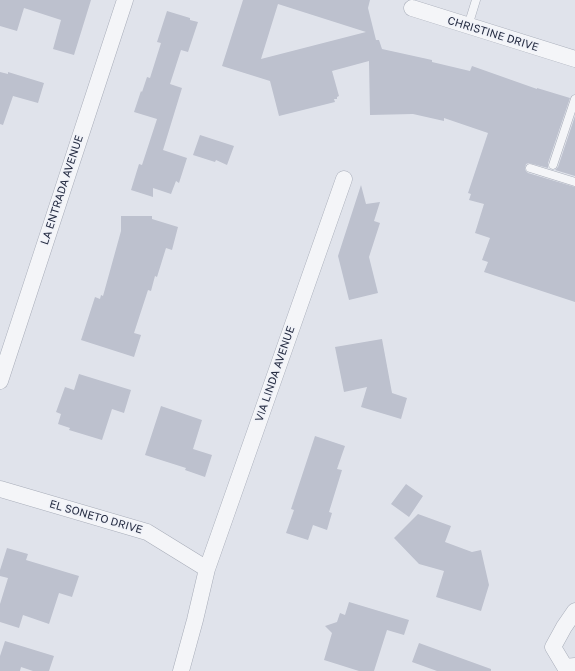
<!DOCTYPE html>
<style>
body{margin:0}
canvas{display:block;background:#e0e3eb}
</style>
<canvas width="575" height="671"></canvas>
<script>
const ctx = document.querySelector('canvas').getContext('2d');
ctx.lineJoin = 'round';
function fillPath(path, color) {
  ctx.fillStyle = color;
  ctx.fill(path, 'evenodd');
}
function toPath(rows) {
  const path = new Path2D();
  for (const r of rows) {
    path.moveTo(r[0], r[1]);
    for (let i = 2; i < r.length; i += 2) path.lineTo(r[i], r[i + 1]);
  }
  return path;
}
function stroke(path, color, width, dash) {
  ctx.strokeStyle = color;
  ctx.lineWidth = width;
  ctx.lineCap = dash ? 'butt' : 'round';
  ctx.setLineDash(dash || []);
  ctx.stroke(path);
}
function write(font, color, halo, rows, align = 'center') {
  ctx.font = font + ' "Golos Text",sans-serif';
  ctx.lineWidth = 3;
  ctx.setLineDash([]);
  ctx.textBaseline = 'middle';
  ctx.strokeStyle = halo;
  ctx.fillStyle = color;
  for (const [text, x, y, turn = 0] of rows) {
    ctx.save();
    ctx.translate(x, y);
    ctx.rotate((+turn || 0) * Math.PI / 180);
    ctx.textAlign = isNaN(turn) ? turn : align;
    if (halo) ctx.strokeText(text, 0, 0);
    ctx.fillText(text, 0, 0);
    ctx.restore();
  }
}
const building = toPath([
 [0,0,91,0,74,55,53,49,61,20,24,8,17,31,0,26],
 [243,0,370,0,368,8,376,40,379,40,382,49,432,60,432,62,470,71,472,66,537,89,537,88,570,98,548,163,548,168,529,163,526,164,525,169,526,171,528,173,575,187,575,302,484,272,488,262,482,260,490,238,475,233,484,204,469,200,471,194,468,193,488,133,444,118,444,121,413,114,370,115,369,61,332,71,339,96,337,97,337,99,334,99,335,102,279,116,270,81,222,66],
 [278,4,366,32,261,59],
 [167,11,190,18,190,20,198,22,188,52,181,50,170,84,182,88,163,150,187,158,179,183,176,181,171,194,153,188,153,197,131,190,139,164,142,165,157,119,134,112,141,91,142,92,147,77,150,78,161,43,157,42],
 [0,72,8,74,8,72,44,83,38,103,13,96,3,125,0,124],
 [575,116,575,176,555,170,558,167],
 [200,135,234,146,227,165,216,160,215,162,193,155],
 [361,185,366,204,380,202,374,221,380,223,369,257,378,293,349,300,338,256],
 [121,216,152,216,152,219,178,227,172,250,166,248,157,277,155,276,151,291,148,290,134,333,141,335,134,357,81,340,95,297,100,299,101,295,103,296,121,231],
 [382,339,392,393,407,398,401,419,361,407,367,387,344,392,335,347],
 [79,374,131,390,124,413,112,409,102,440,69,430,70,428,58,424,61,414,56,412,65,387,74,390],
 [161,406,202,420,193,449,212,455,205,477,185,470,186,468,145,455],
 [315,436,345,446,337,469,342,470,329,512,332,513,327,530,313,525,308,540,286,533,294,510,291,509],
 [406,484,423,496,409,517,391,504],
 [418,514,451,526,445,542,472,552,481,550,489,585,481,611,436,597,444,571,419,564,394,538],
 [7,548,28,554,26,560,79,576,72,597,59,593,49,624,23,615,19,628,0,622,0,604,8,578,0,576,0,570],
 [349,602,409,620,404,635,387,630,374,671,359,671,324,660,332,633,325,626,337,622,340,613,345,615],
 [5,641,54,656,49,671,33,671,21,667,20,671,0,671,0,656],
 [419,643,491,669,491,671,437,671,412,662]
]);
const lane = toPath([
 [468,26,476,0],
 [553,165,575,99],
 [530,168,575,182]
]);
const street = toPath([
 [412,8,575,59],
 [0,381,125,0],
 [0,489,147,532,207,569],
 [575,611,564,627,553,647,565,667,575,666],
 [181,671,195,620,207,569,344,179]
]);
const streetNames = [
 ["CHRISTINE DRIVE",493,34,17],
 ["LA ENTRADA AVENUE",62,190,-72],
 ["VIA LINDA AVENUE",275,374,-71],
 ["EL SONETO DRIVE",96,517,16]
];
fillPath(building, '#bdc1ce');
stroke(lane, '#a8adb9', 9);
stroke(street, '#a8adb9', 17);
stroke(lane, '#f4f5f8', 8);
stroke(street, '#f4f5f8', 16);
write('11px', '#272e44', '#f0f2f8', streetNames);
</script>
